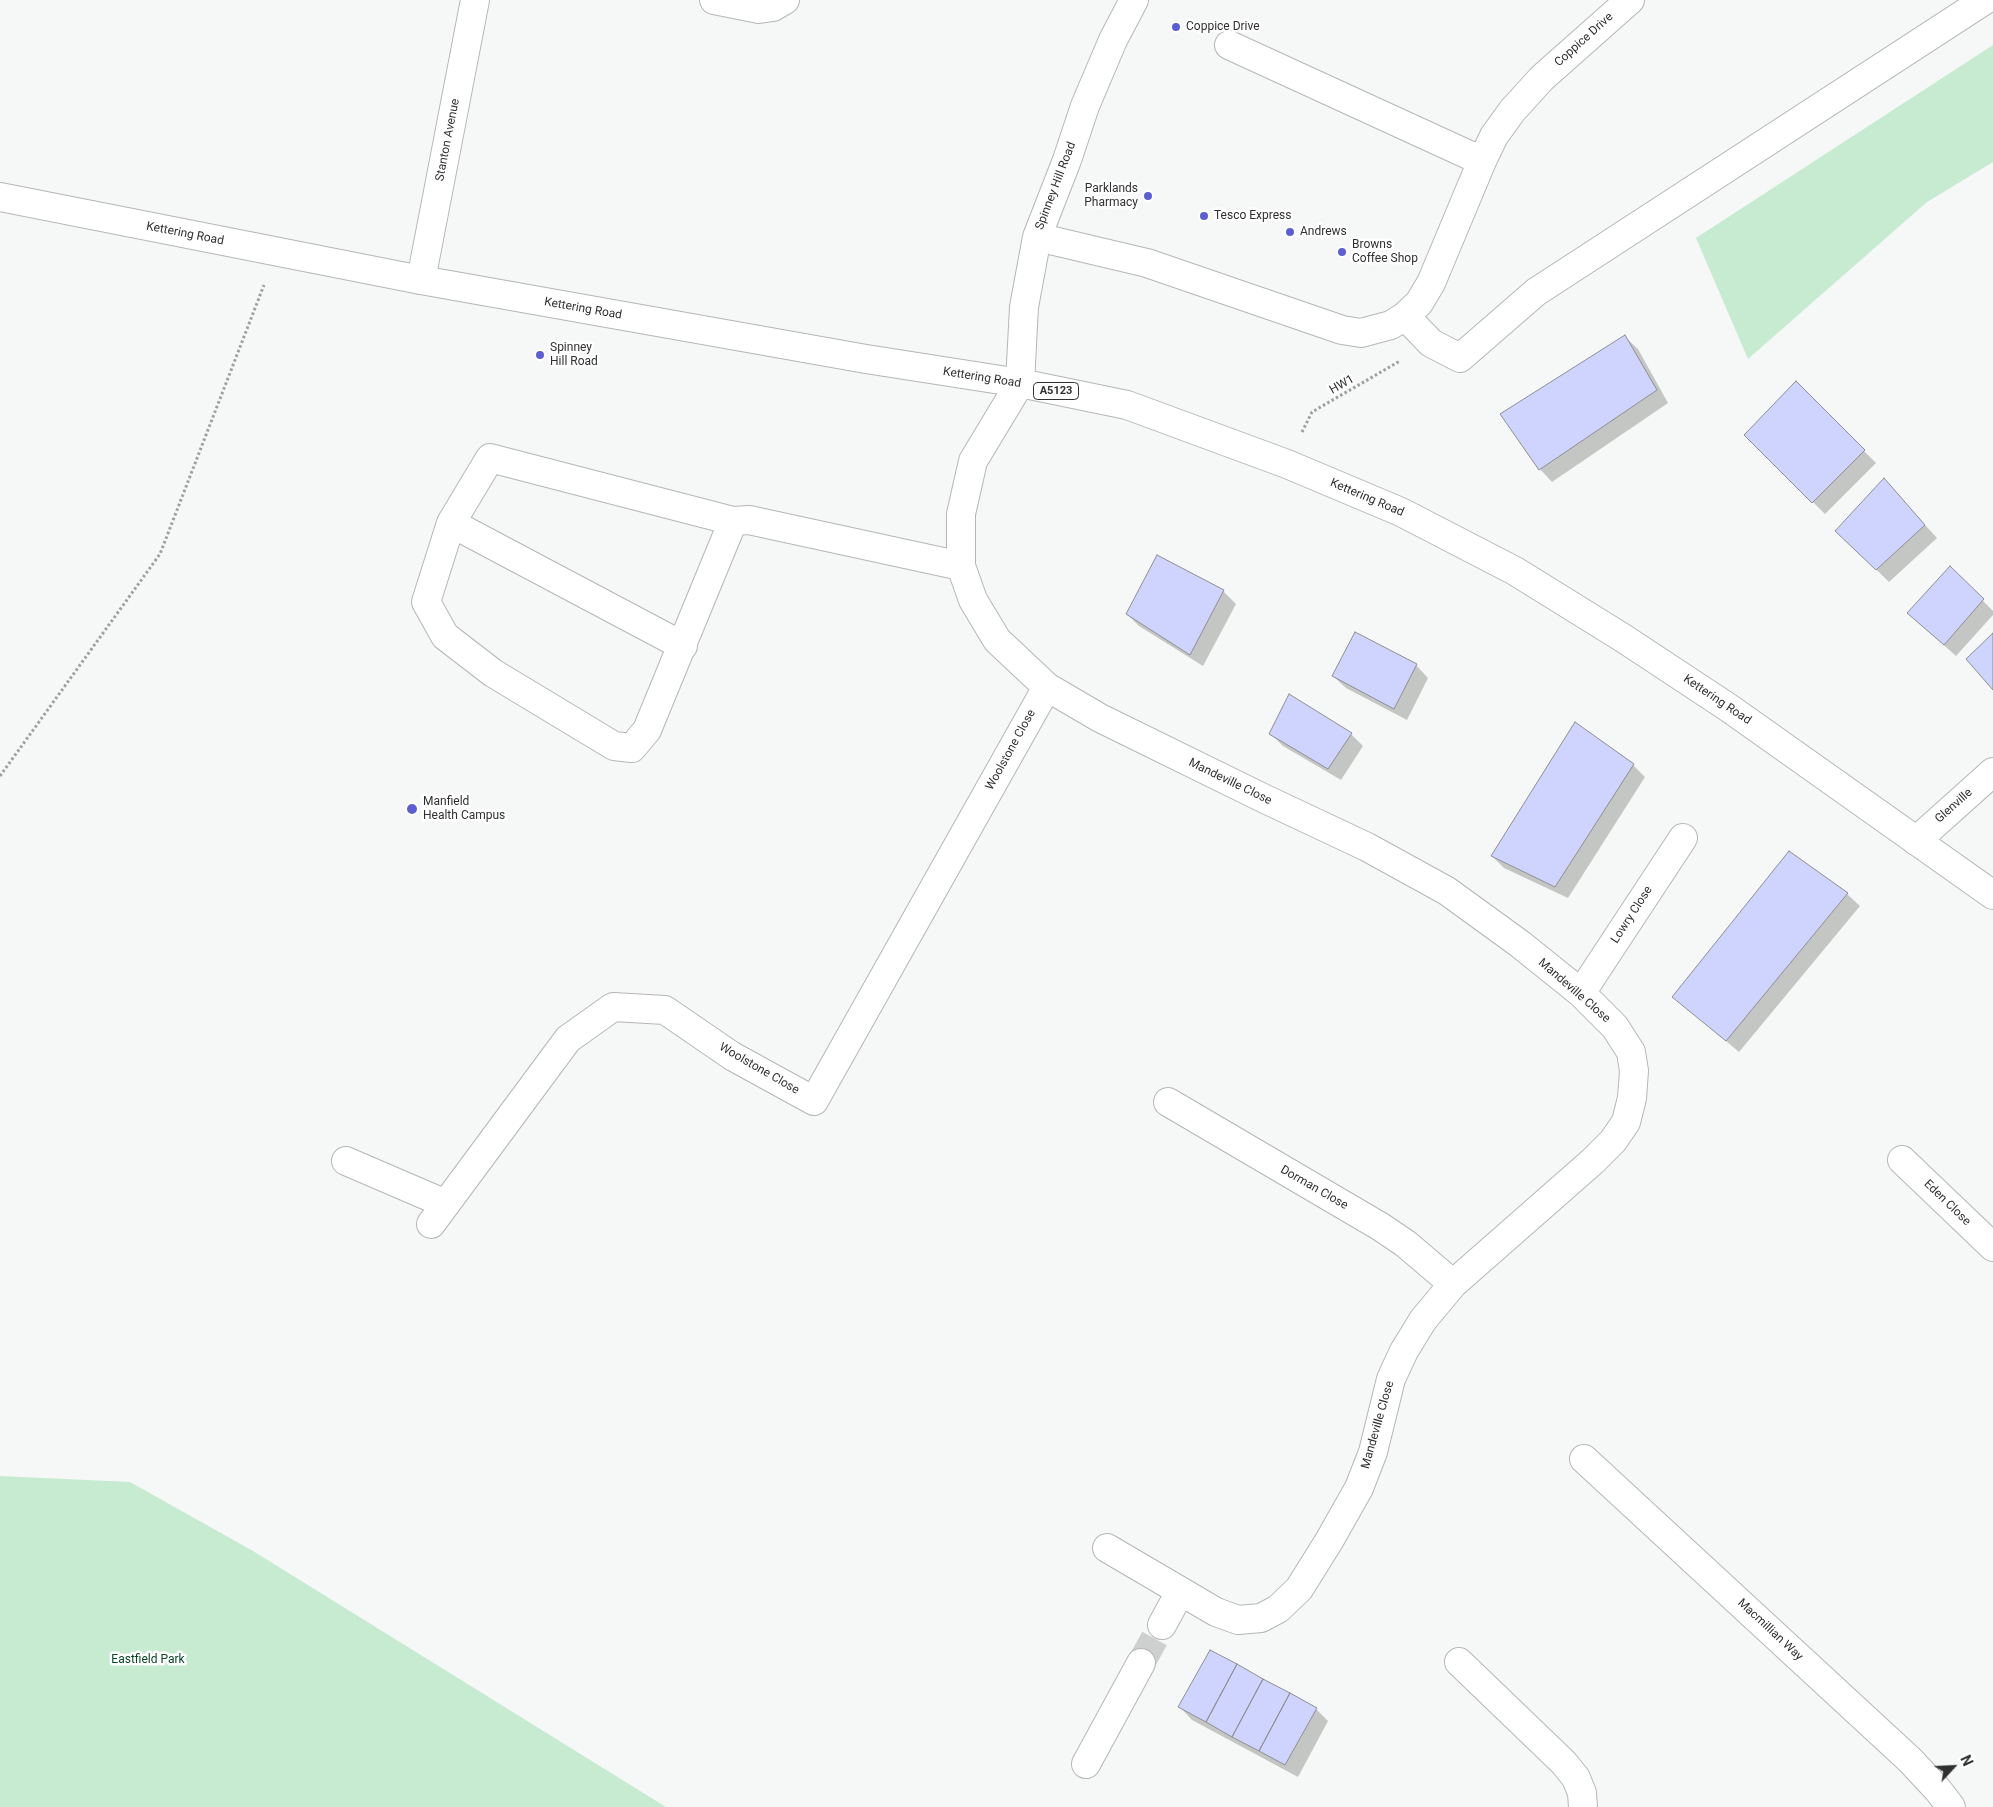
<!DOCTYPE html>
<style>
body{margin:0}
#map{position:relative;width:1993px;height:1807px;overflow:hidden;background:#f5f8f6;font-family:Roboto,sans-serif}
canvas{display:block}
.north{position:absolute;left:1928px;top:1742px;width:50px;height:50px;-webkit-text-stroke:4px #fff;paint-order:stroke;rotate:65deg;font-size:14px;font-weight:700;line-height:20px;text-align:center;color:#2f302f}
.north::after{content:'';display:block;margin:auto;width:18px;height:22px;background:#2f302f;clip-path:polygon(50% 0,100% 100%,50% 72%,0 100%)}
</style>
<div id="map">
<canvas width="1993" height="1807"></canvas>
<div class="north">N</div>
</div>
<script>
const ctx = document.querySelector('canvas').getContext('2d');
ctx.lineJoin = 'round';
function fillPath(path, color) {
  ctx.fillStyle = color;
  ctx.fill(path, 'evenodd');
}
function toPath(rows) {
  const path = new Path2D();
  for (const r of rows) {
    path.moveTo(r[0], r[1]);
    for (let i = 2; i < r.length; i += 2) path.lineTo(r[i], r[i + 1]);
  }
  return path;
}
function stroke(path, color, width, dash) {
  ctx.strokeStyle = color;
  ctx.lineWidth = width;
  ctx.lineCap = dash ? 'butt' : 'round';
  ctx.setLineDash(dash || []);
  ctx.stroke(path);
}
function write(font, color, halo, rows, align = 'center') {
  ctx.font = font + ' Roboto,sans-serif';
  ctx.lineWidth = 5;
  ctx.setLineDash([]);
  ctx.textBaseline = 'middle';
  ctx.strokeStyle = halo;
  ctx.fillStyle = color;
  for (const [text, x, y, turn = 0] of rows) {
    ctx.save();
    ctx.translate(x, y);
    ctx.rotate((+turn || 0) * Math.PI / 180);
    ctx.textAlign = isNaN(turn) ? turn : align;
    if (halo) ctx.strokeText(text, 0, 0);
    ctx.fillText(text, 0, 0);
    ctx.restore();
  }
}
const green = toPath([
 [1993,45,1993,162,1927,202,1748,359,1696,238],
 [0,1476,130,1482,253,1551,666,1807,0,1807]
]);
const shadow = toPath([
 [1625,337,1638,349,1668,403,1552,482,1540,469,1502,415],
 [1796,383,1876,463,1825,514,1745,435],
 [1884,480,1937,538,1889,582,1837,531],
 [1158,556,1223,591,1236,604,1203,666,1139,626,1127,614],
 [1950,568,1993,611,1993,615,1956,656,1908,613],
 [1416,665,1428,678,1407,720,1346,688,1333,676],
 [1270,733,1351,734,1363,746,1341,780,1283,746],
 [1633,765,1645,777,1568,898,1504,868,1492,856],
 [1789,853,1847,894,1860,906,1739,1052,1674,997],
 [1180,1707,1316,1709,1328,1721,1298,1777,1192,1720]
]);
const building = toPath([
 [1625,335,1657,390,1539,470,1500,414,1625,335],
 [1796,381,1865,450,1812,503,1744,435,1796,381],
 [1884,478,1925,525,1876,570,1835,531,1884,478],
 [1157,555,1224,590,1190,655,1126,614,1157,555],
 [1950,566,1984,599,1944,645,1907,613,1950,566],
 [1355,632,1417,664,1394,709,1332,676,1355,632],
 [1993,633,1993,690,1966,659,1993,633],
 [1289,694,1352,733,1328,769,1269,734,1289,694],
 [1575,722,1634,764,1555,887,1491,856,1575,722],
 [1789,851,1848,893,1726,1041,1672,997,1789,851],
 [1210,1650,1237,1664,1206,1722,1178,1707,1210,1650],
 [1237,1664,1263,1679,1232,1737,1206,1722,1237,1664],
 [1263,1679,1290,1693,1259,1751,1232,1737,1263,1679],
 [1290,1693,1317,1708,1285,1765,1259,1751,1290,1693]
]);
const minorTunnel = toPath([
 [1141,1663,1162,1625]
]);
const path = toPath([
 [1302,432,1312,412,1400,361],
 [0,776,160,554,264,285]
]);
const minor = toPath([
 [714,0,759,9,773,7,785,0],
 [1229,45,1482,161],
 [1037,237,1147,263,1342,330,1361,333,1391,325,1405,316,1419,303,1431,283,1482,161,1494,136,1512,111,1542,78,1630,0],
 [421,280,475,0],
 [1405,316,1431,343,1460,358,1536,292,1985,0],
 [733,521,647,730,632,748,614,746,493,673,445,636,426,602,451,523,490,458,733,521,749,520,961,566],
 [451,523,683,646],
 [1916,841,1993,772],
 [1581,993,1683,838],
 [1168,1102,1381,1227,1406,1244,1453,1284],
 [1902,1160,1993,1247],
 [346,1161,446,1204],
 [431,1224,568,1039,613,1007,665,1010,732,1056,814,1101,1047,687],
 [1584,1459,1910,1760,1938,1790,1951,1807],
 [1107,1548,1216,1612,1238,1620,1261,1618,1278,1609,1299,1589,1329,1541,1359,1488,1373,1452,1391,1379,1404,1351,1423,1320,1453,1284,1593,1161,1613,1141,1626,1122,1632,1098,1634,1071,1631,1052,1615,1027,1581,993,1520,944,1447,891,1367,847,1265,799,1100,718,1047,687,997,640,973,600,961,566,961,514,973,461,1020,383,1024,307,1037,237,1067,160,1085,106,1113,40,1134,0],
 [1162,1625,1180,1592],
 [1459,1662,1564,1763,1576,1778,1582,1793,1583,1807],
 [1086,1764,1141,1663]
]);
const major = toPath([
 [0,197,421,280,866,359,1020,383,1127,405,1287,464,1401,512,1515,571,1623,638,1729,708,1993,895]
]);
const markers = [
 [1176,27,5,"#5c5ed6"],
 [1148,196,5,"#5c5ed6"],
 [1204,216,5,"#5c5ed6"],
 [1290,232,5,"#5c5ed6"],
 [1342,252,5,"#5c5ed6"],
 [540,355,5,"#5c5ed6"],
 [412,809,6,"#5c5ed6"]
];
const shields = [
 [1056,391,45]
];
const shieldNames = [
 ["A5123",1056,391]
];
const poiNames = [
 ["Coppice Drive",1186,27],
 ["Parklands",1138,189,"right"],
 ["Pharmacy",1138,203,"right"],
 ["Tesco Express",1214,216],
 ["Andrews",1300,232],
 ["Browns",1352,245],
 ["Coffee Shop",1352,259],
 ["Spinney",550,348],
 ["Hill Road",550,362],
 ["Manfield",423,802],
 ["Health Campus",423,816]
];
const streetNames = [
 ["Coppice Drive",1584,40,-42],
 ["Stanton Avenue",448,140,-79],
 ["Spinney Hill Road",1056,186,-69],
 ["Kettering Road",185,234,11],
 ["Kettering Road",583,309,10],
 ["Kettering Road",982,378,9],
 ["HW1",1342,385,-30],
 ["Kettering Road",1367,498,23],
 ["Kettering Road",1717,700,34],
 ["Woolstone Close",1011,750,-61],
 ["Mandeville Close",1230,782,26],
 ["Glenville",1954,806,-42],
 ["Lowry Close",1632,915,-57],
 ["Mandeville Close",1574,991,41],
 ["Woolstone Close",759,1069,30],
 ["Dorman Close",1314,1188,30],
 ["Eden Close",1947,1203,44],
 ["Mandeville Close",1378,1425,-74],
 ["Macmillian Way",1770,1630,43]
];
const parkNames = [
 ["Eastfield Park",148,1660]
];
fillPath(green, '#c7ebd1');
fillPath(shadow, '#0003');
fillPath(building, '#ced4fd');
stroke(building, '#8d8e91', 1);
stroke(minorTunnel, '#cdd0ce', 28, [28, 14]);
stroke(minor, '#b4b7b5', 30);
stroke(major, '#b4b7b5', 30);
stroke(path, '#9ea09e', 3, [2.5, 2.5]);
stroke(minor, '#fff', 28);
stroke(major, '#fff', 28);
for (const [x, y, r, color] of markers) {
  const dot = new Path2D();
  dot.arc(x, y, r, 0, 2 * Math.PI);
  ctx.fillStyle = color;
  ctx.fill(dot);
  stroke(dot, '#fff', 2);
}
for (const [x, y, w] of shields) {
  const box = new Path2D();
  box.roundRect(x - w / 2, y - 8.5, w, 17, 4);
  ctx.fillStyle = '#fff';
  ctx.fill(box);
  stroke(box, '#2f302f', 1);
}
write('bold 11px', '#2f302f', null, shieldNames);
write('12px', '#2f302f', '#fff', poiNames, 'left');
write('12px', '#2f302f', '#fff', streetNames);
write('12px', '#0a4524', '#fff', parkNames);
</script>
